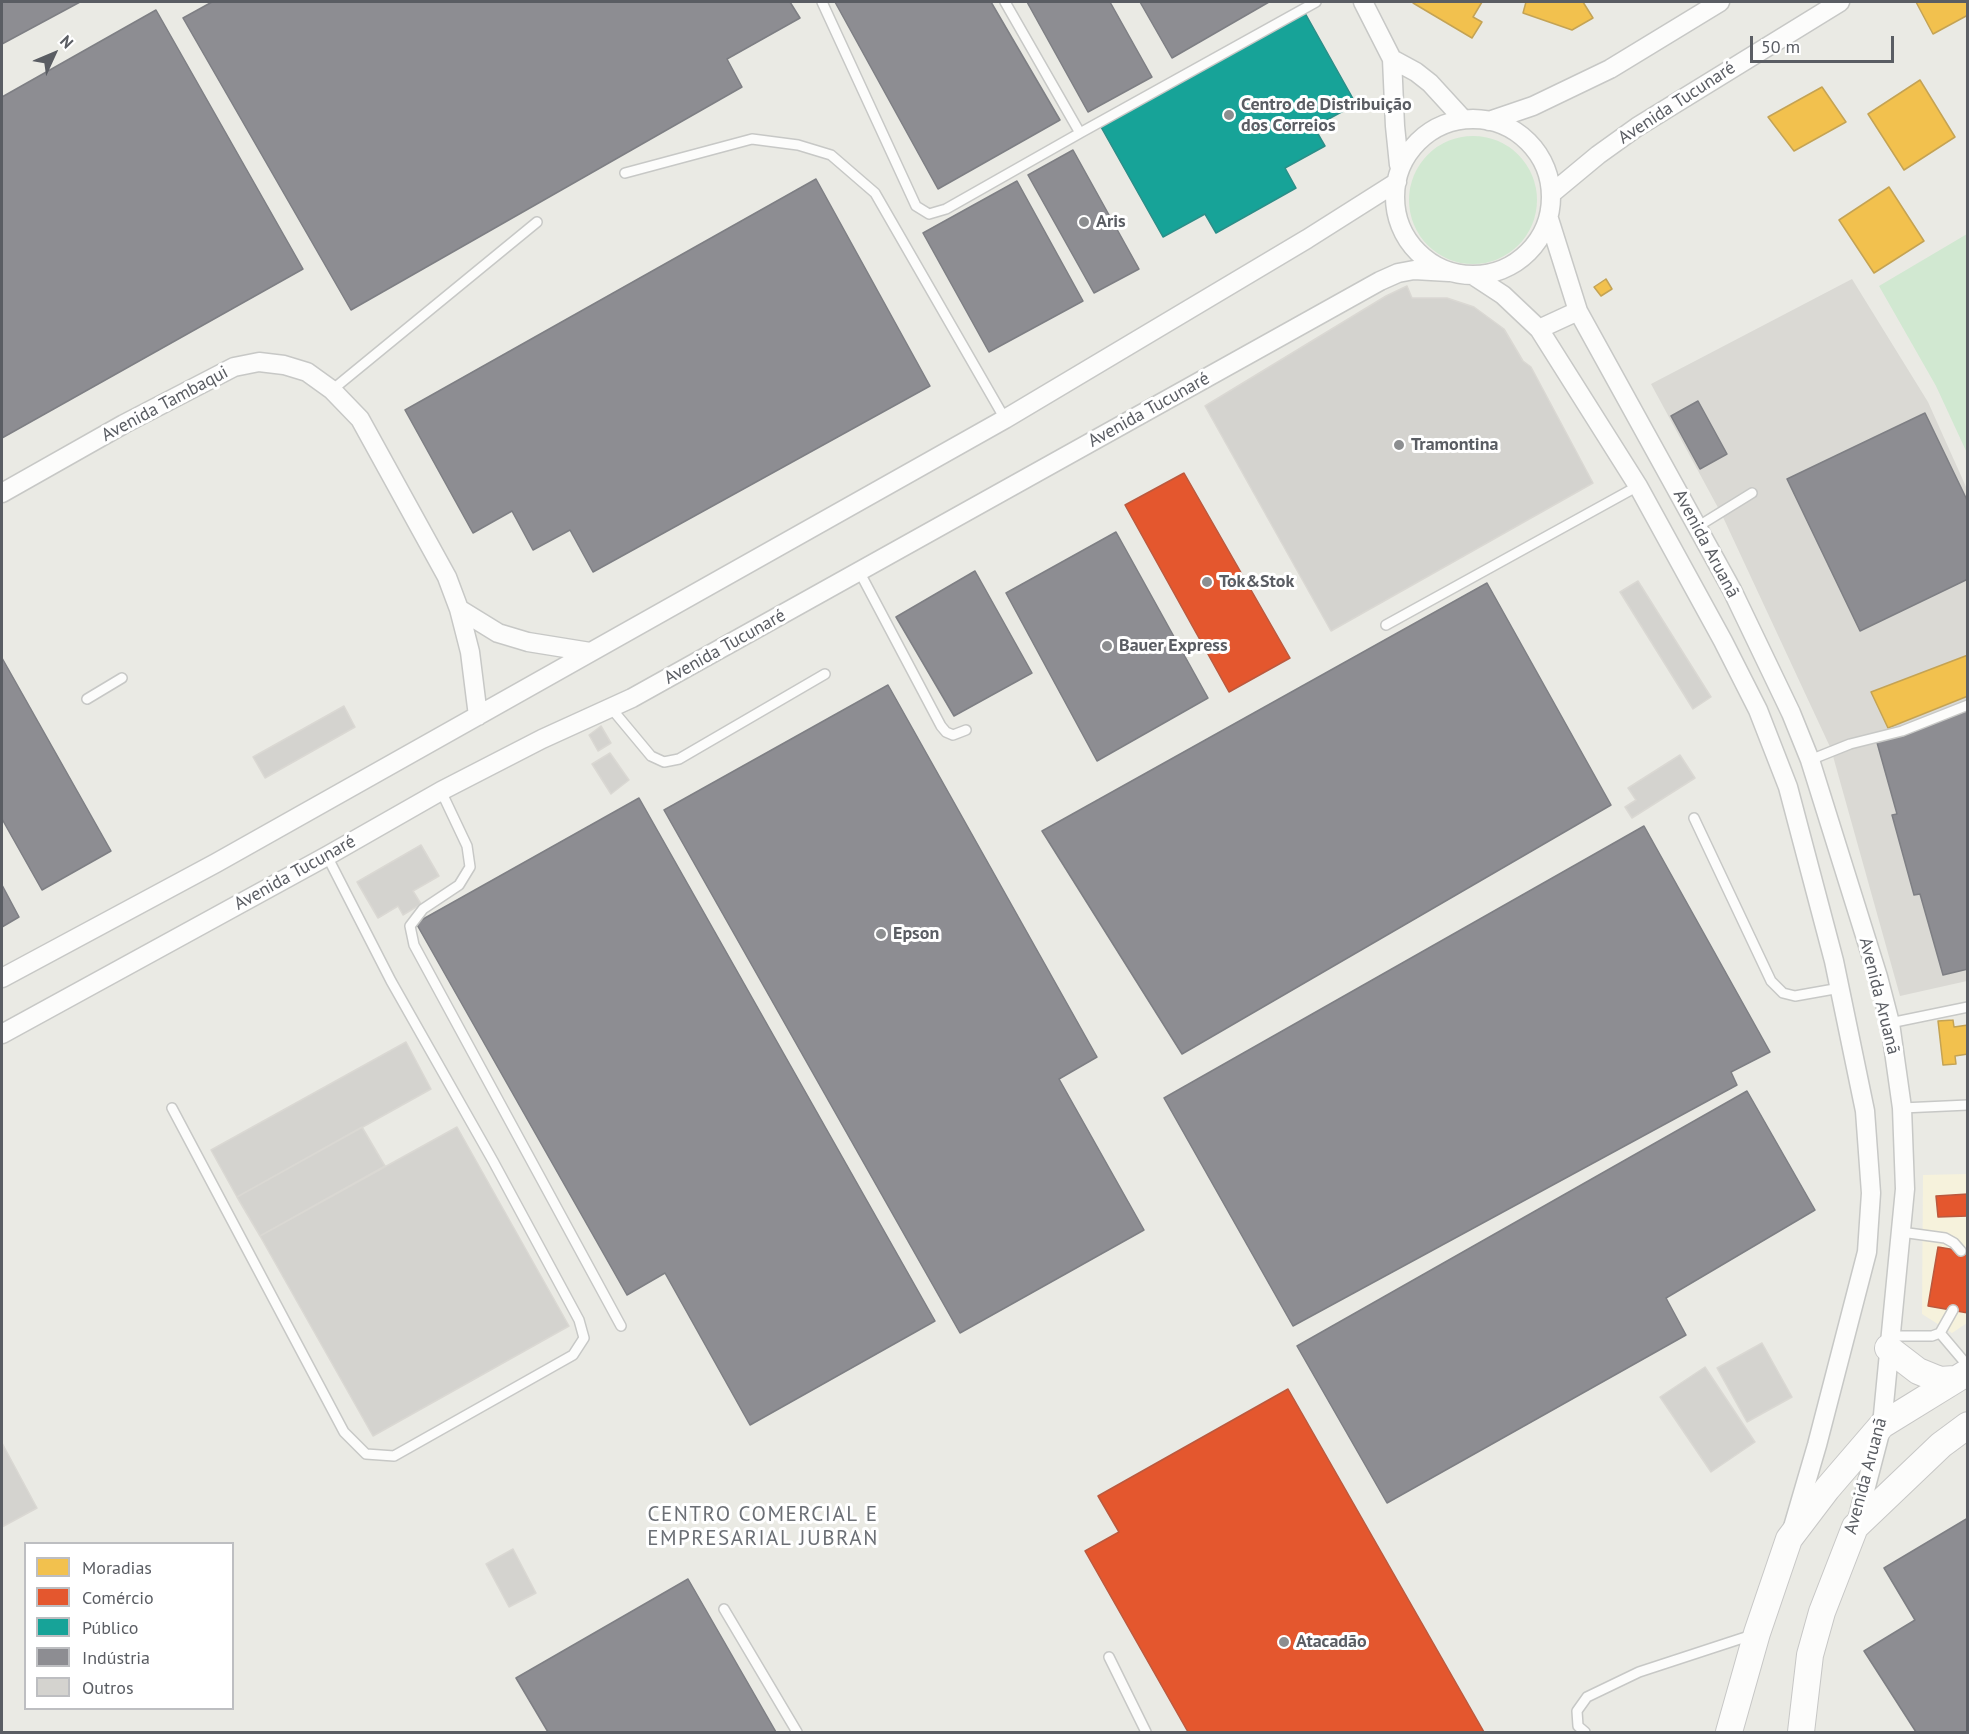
<!DOCTYPE html>
<meta charset="utf-8">
<style>
body{margin:0}
#map{position:relative;width:1969px;height:1734px;overflow:hidden;background:#eaeae4;font-family:"PT Sans",sans-serif}
canvas{display:block}
.frame{position:absolute;inset:0;border:3px solid #5a5d63;pointer-events:none}
.legend{position:absolute;left:24px;top:1542px;width:210px;height:168px;box-sizing:border-box;background:#fff;border:2px solid #bdbec1;margin:0;padding:8px 10px;list-style:none;font-size:18px;color:#5a5d63}
.legend li{display:flex;align-items:center;gap:12px;height:30px}
.legend b{width:30px;border:2px solid #bdbec1}
.north{position:absolute;left:24px;top:24px;width:60px;height:60px;-webkit-text-stroke:4px #fff;paint-order:stroke;rotate:46deg;font-size:16px;font-weight:700;line-height:24px;text-align:center;color:#5a5d63}
.north::after{content:'';display:block;margin:auto;width:21px;height:27px;background:#5a5d63;clip-path:polygon(50% 0,100% 100%,50% 72%,0 100%)}
.scale{position:absolute;left:1750px;top:36px;width:144px;height:27px;box-sizing:border-box;border:3px solid #5a5d63;border-top:0;padding-left:8px;font-size:18px;line-height:21px;white-space:nowrap;color:#5a5d63;-webkit-text-stroke:4px #fff;paint-order:stroke}
</style>
<div id="map">
<canvas width="1969" height="1734"></canvas>
<div class="frame"></div>
<ul class="legend">
<li><b style="height:16px;background:#f2c14e"></b>Moradias</li>
<li><b style="height:16px;background:#e4572e"></b>Comércio</li>
<li><b style="height:16px;background:#17a398"></b>Público</li>
<li><b style="height:16px;background:#8d8d92"></b>Indústria</li>
<li><b style="height:16px;background:#d4d3cf"></b>Outros</li>
</ul>
<div class="north">N</div>
<div class="scale">50 m</div>
</div>
<script>
const ctx = document.querySelector('canvas').getContext('2d');
ctx.lineJoin = 'round';
function fillPath(path, color) {
  ctx.fillStyle = color;
  ctx.fill(path, 'evenodd');
}
function toPath(rows) {
  const path = new Path2D();
  for (const r of rows) {
    if (r.length === 3) {
      path.moveTo(r[0] + r[2], r[1]);
      path.arc(r[0], r[1], r[2], 0, 2 * Math.PI);
      continue;
    }
    path.moveTo(r[0], r[1]);
    for (let i = 2; i < r.length; i += 2) path.lineTo(r[i], r[i + 1]);
  }
  return path;
}
function stroke(path, color, width, dash) {
  ctx.strokeStyle = color;
  ctx.lineWidth = width;
  ctx.lineCap = dash ? 'butt' : 'round';
  ctx.setLineDash(dash || []);
  ctx.stroke(path);
}
function write(font, color, halo, rows, align = 'center') {
  ctx.font = font + ' "PT Sans",sans-serif';
  ctx.lineWidth = 6;
  ctx.setLineDash([]);
  ctx.textBaseline = 'middle';
  ctx.strokeStyle = halo;
  ctx.fillStyle = color;
  for (const [text, x, y, turn = 0] of rows) {
    ctx.save();
    ctx.translate(x, y);
    ctx.rotate((+turn || 0) * Math.PI / 180);
    ctx.textAlign = isNaN(turn) ? turn : align;
    if (halo) ctx.strokeText(text, 0, 0);
    ctx.fillText(text, 0, 0);
    ctx.restore();
  }
}
const commercial = toPath([
 [1967,1174,1967,1323,1952,1333,1922,1314,1923,1175]
]);
const industrial = toPath([
 [1852,279,1928,402,1967,489,1967,981,1900,996,1831,749,1722,515,1651,384]
]);
const green = toPath([
 [1473,200,64],
 [1967,234,1967,453,1936,386,1879,286]
]);
const homes = toPath([
 [1414,2,1482,2,1473,17,1482,22,1472,38,1413,3,1414,2],
 [1526,2,1583,2,1593,18,1572,30,1523,13,1526,2],
 [1916,2,1968,2,1968,15,1933,34,1916,2],
 [1920,80,1955,137,1904,170,1868,114,1920,80],
 [1822,87,1846,122,1794,151,1768,117,1822,87],
 [1889,187,1924,241,1874,273,1839,220,1889,187],
 [1606,279,1612,289,1601,296,1594,287,1606,279],
 [1968,655,1968,696,1888,728,1871,692,1968,655],
 [1953,1020,1954,1027,1968,1025,1968,1054,1955,1056,1956,1064,1943,1065,1938,1021,1953,1020]
]);
const shops = toPath([
 [1184,473,1290,658,1229,692,1125,505,1184,473],
 [1968,1194,1968,1216,1938,1217,1936,1196,1968,1194],
 [1938,1247,1968,1252,1968,1313,1928,1306,1938,1247],
 [1288,1389,1484,1732,1188,1732,1085,1551,1119,1532,1098,1496,1288,1389]
]);
const public = toPath([
 [1305,13,1356,104,1314,127,1325,146,1285,168,1296,188,1216,233,1205,214,1163,237,1101,127,1305,13]
]);
const industry = toPath([
 [2,2,80,2,2,44,2,2],
 [212,2,790,2,800,18,727,59,742,87,351,310,183,18,212,2],
 [835,2,991,2,1060,120,938,189,835,2],
 [1027,2,1110,2,1152,77,1088,112,1027,2],
 [1140,2,1269,2,1172,58,1140,2],
 [156,10,303,269,2,438,2,97,156,10],
 [1073,150,1139,269,1094,293,1028,175,1073,150],
 [816,179,930,386,593,572,570,530,533,550,512,511,473,533,405,410,816,179],
 [1017,181,1083,301,989,352,923,233,1017,181],
 [1698,401,1727,454,1700,469,1671,416,1698,401],
 [1925,413,1968,502,1968,579,1860,631,1787,479,1925,413],
 [1116,532,1208,698,1097,761,1006,593,1116,532],
 [975,571,1032,673,954,716,896,617,975,571],
 [1487,583,1611,805,1182,1054,1042,831,1487,583],
 [2,658,111,851,42,890,2,819,2,658],
 [888,685,1097,1057,1059,1079,1144,1230,960,1333,664,810,888,685],
 [1968,710,1968,969,1943,975,1920,894,1914,895,1892,815,1897,814,1876,739,1968,710],
 [639,798,935,1321,750,1425,665,1273,627,1295,416,923,639,798],
 [1644,826,1770,1052,1731,1072,1737,1085,1293,1326,1164,1098,1644,826],
 [2,885,19,917,2,927,2,885],
 [1747,1091,1815,1210,1666,1298,1686,1335,1387,1503,1297,1346,1747,1091],
 [1968,1518,1968,1732,1916,1732,1864,1651,1915,1620,1884,1568,1968,1518],
 [688,1579,776,1732,548,1732,516,1678,688,1579]
]);
const building = toPath([
 [1407,286,1412,298,1447,298,1474,307,1504,329,1523,361,1531,367,1593,483,1331,631,1205,406,1386,296,1407,286],
 [1638,581,1711,697,1693,709,1620,592,1638,581],
 [344,706,355,727,265,778,253,757,344,706],
 [601,726,611,743,598,751,589,735,601,726],
 [610,753,629,780,611,794,592,764,610,753],
 [1680,755,1695,778,1632,818,1625,807,1636,800,1628,788,1680,755],
 [421,845,439,876,413,891,421,904,403,915,398,906,378,918,357,882,421,845],
 [406,1042,431,1089,237,1197,211,1150,406,1042],
 [362,1127,385,1166,260,1236,237,1197,362,1127],
 [457,1127,569,1326,373,1436,260,1236,457,1127],
 [1762,1343,1792,1397,1747,1422,1717,1368,1762,1343],
 [1705,1367,1755,1442,1711,1472,1660,1397,1705,1367],
 [2,1443,37,1508,2,1527,2,1443],
 [513,1549,536,1593,509,1607,486,1564,513,1549]
]);
const lane = toPath([
 [822,2,916,206,929,214,946,209,1080,133],
 [1005,2,1080,133,1316,2],
 [625,173,752,139,798,145,831,155,875,193,1005,419],
 [332,390,537,222],
 [1697,527,1752,493],
 [859,571,941,726,946,732,953,735,966,730],
 [1386,625,1638,486],
 [87,699,122,678],
 [611,708,651,756,664,762,679,759,825,674],
 [1810,760,1850,744,1902,731,1968,705],
 [441,791,467,846,470,867,459,885,423,909,410,926,414,945,621,1326],
 [1694,818,1771,981,1783,993,1795,996,1840,988],
 [1890,1023,1968,1007],
 [172,1108,344,1432,366,1454,394,1456,573,1355,584,1338,579,1320,493,1161,391,981,327,856],
 [1902,1108,1968,1105],
 [1901,1232,1945,1238,1954,1243,1961,1251],
 [1940,1333,1968,1366],
 [1890,1336,1932,1336,1940,1333,1953,1310],
 [724,1609,797,1732],
 [1109,1657,1146,1732],
 [1585,1732,1578,1726,1577,1711,1587,1697,1639,1672,1752,1635]
]);
const street = toPath([
 [1363,2,1392,59,1395,126,1399,165],
 [1392,59,1416,72,1430,83,1463,119],
 [1473,197,78],
 [1489,121,1533,106,1610,69,1720,2],
 [1551,194,1598,155,1637,127,1840,2],
 [1549,219,1578,311,1732,590,1791,713,1810,760,1878,977,1890,1023,1902,1108,1905,1189,1882,1425,1856,1525],
 [1474,276,1503,295,1539,329,1638,486,1723,641,1758,710,1788,787,1834,961,1865,1111,1871,1193,1867,1252,1817,1445,1793,1527],
 [1539,329,1578,311],
 [2,493,124,424,234,367,259,362,284,365,307,372,332,390,360,419,447,577,459,609,470,652,478,716],
 [459,609,498,633,528,642,590,652],
 [2,978,216,863,1005,419,1307,239,1397,182],
 [2,1034,327,856,441,791,542,739,632,698,1380,281,1398,273,1414,270,1449,272]
]);
const secondary = toPath([
 [1888,1348,1918,1371,1940,1380,1955,1379],
 [1729,1732,1757,1633,1789,1539,1827,1489,1882,1425,1968,1372],
 [1801,1732,1810,1655,1822,1612,1855,1527,1941,1445,1968,1425]
]);
const markers = [
 [1229,115,6,"#8c8e90"],
 [1084,222,6,"#8c8e90"],
 [1399,445,6,"#8c8e90"],
 [1207,582,6,"#8c8e90"],
 [1107,646,6,"#8c8e90"],
 [881,934,6,"#8c8e90"],
 [1284,1642,6,"#8c8e90"]
];
const streetNames = [
 ["Avenida Tucunaré",1677,103,-33],
 ["Avenida Tambaqui",165,404,-28],
 ["Avenida Tucunaré",1149,410,-29],
 ["Avenida Aruanã",1706,544,62],
 ["Avenida Tucunaré",725,647,-29],
 ["Avenida Tucunaré",295,873,-29],
 ["Avenida Aruanã",1879,996,76],
 ["Avenida Aruanã",1866,1476,-75]
];
const poiNames = [
 ["Centro de Distribuição",1241,105],
 ["dos Correios",1241,126],
 ["Aris",1096,222],
 ["Tramontina",1411,445],
 ["Tok&Stok",1219,582],
 ["Bauer Express",1119,646],
 ["Epson",893,934],
 ["Atacadão",1296,1642]
];
const quarterNames = [
 ["CENTRO COMERCIAL E",763,1515],
 ["EMPRESARIAL JUBRAN",763,1539]
];
fillPath(commercial, '#f6f2dc');
fillPath(industrial, '#dad9d4');
fillPath(green, '#d1e8d1');
fillPath(homes, '#f2c14e');
stroke(homes, '#c4a354', 1.5);
fillPath(shops, '#e4572e');
stroke(shops, '#bb593e', 1.5);
fillPath(public, '#17a398');
stroke(public, '#2b8e88', 1.5);
fillPath(industry, '#8d8d92');
stroke(industry, '#7e7f84', 1.5);
fillPath(building, '#d4d3cf');
stroke(building, '#dad8d3', 1.5);
stroke(lane, '#c7c8c6', 12);
stroke(street, '#c7c8c6', 21);
stroke(secondary, '#c7c7c6', 28);
stroke(lane, '#fcfcfb', 9);
stroke(street, '#fcfcfb', 18);
stroke(secondary, '#fcfcfb', 26);
for (const [x, y, r, color] of markers) {
  const dot = new Path2D();
  dot.arc(x, y, r, 0, 2 * Math.PI);
  ctx.fillStyle = color;
  ctx.fill(dot);
  stroke(dot, '#fff', 2);
}
write('18px', '#5a5d63', '#fff', streetNames);
write('bold 18px', '#5a5d63', '#fff', poiNames, 'left');
ctx.letterSpacing = '1.5px';
write('21px', '#6b6f75', '#fff', quarterNames);
ctx.letterSpacing = '0px';
</script>
